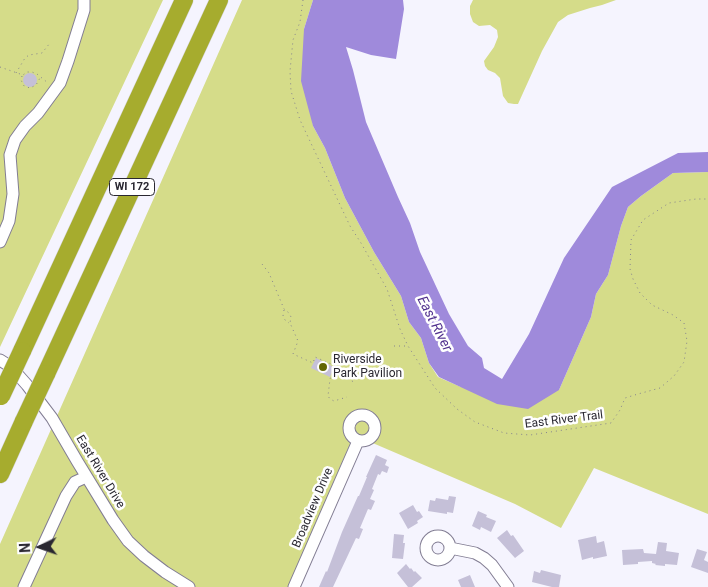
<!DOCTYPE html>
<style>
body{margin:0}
#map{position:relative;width:708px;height:587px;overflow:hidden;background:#f5f4fe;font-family:Roboto,sans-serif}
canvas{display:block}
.north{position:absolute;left:15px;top:522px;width:50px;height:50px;-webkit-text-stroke:4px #fff;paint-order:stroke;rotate:267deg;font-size:14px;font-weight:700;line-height:20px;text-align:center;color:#2a2831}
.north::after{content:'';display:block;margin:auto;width:18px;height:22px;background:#2a2831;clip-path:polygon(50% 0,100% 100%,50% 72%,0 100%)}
</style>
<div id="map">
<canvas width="708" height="587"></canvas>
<div class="north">N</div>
</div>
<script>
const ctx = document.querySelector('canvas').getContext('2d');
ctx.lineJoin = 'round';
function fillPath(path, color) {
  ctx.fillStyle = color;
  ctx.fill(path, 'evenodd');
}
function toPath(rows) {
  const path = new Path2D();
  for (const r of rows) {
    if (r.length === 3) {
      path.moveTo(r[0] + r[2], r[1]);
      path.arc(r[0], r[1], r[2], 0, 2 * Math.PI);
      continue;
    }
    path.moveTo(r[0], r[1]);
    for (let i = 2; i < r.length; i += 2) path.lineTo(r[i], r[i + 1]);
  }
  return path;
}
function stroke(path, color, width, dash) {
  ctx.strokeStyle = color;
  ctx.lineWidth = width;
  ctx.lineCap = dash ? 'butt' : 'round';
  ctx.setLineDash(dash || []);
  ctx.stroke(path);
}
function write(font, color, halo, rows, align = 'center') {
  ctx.font = font + ' Roboto,sans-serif';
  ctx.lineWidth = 5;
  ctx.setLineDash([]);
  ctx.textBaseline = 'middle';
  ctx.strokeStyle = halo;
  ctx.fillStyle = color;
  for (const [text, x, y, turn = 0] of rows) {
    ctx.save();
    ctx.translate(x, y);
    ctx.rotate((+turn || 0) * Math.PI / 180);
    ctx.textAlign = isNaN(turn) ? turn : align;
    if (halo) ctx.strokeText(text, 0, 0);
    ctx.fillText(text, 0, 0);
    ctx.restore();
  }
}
const green = toPath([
 [0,0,163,0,0,347],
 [242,0,313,0,304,29,313,126,325,148,345,198,374,252,401,296,409,322,421,338,429,363,438,377,461,387,559,390,591,317,596,294,608,275,621,226,628,207,641,196,673,173,708,172,708,514,594,468,561,528,515,504,354,435,288,587,0,587,0,544],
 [473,0,616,0,602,5,590,8,568,15,558,22,542,51,518,104,514,104,508,103,503,96,500,78,495,73,488,70,485,66,484,61,494,47,498,37,497,30,490,25,479,26,473,22,470,14,470,6]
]);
const water = toPath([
 [313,0,403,0,404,9,396,59,371,55,346,47,353,70,366,122,398,197,410,223,420,252,449,314,468,346,482,358,484,368,502,379,529,334,564,258,612,187,678,153,708,152,708,172,673,173,641,196,628,207,621,226,608,275,596,294,591,317,559,390,528,409,497,404,439,377,429,363,421,338,409,322,401,296,374,252,345,198,325,148,313,126,301,81,304,29]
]);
const building = toPath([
 [30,80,7],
 [316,358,334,367,330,377,311,368],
 [376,455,387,460,385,465,389,467,387,473,382,471,380,475,378,474,372,489,374,490,370,499,375,501,371,510,368,509,360,528,363,529,359,539,356,538,333,587,319,587,326,571,327,572,342,532,358,496,359,496,367,477,366,477],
 [449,496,456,497,453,513,447,512,447,514,428,511,430,500,435,501,436,498,448,500],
 [413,505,417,512,419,511,423,517,417,521,418,523,408,529,399,513],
 [478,511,487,515,486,517,496,521,491,532,481,527,480,530,472,526],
 [507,530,511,536,513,535,524,551,515,558,497,538],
 [394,534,404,535,403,543,405,543,403,559,392,558],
 [596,536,597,543,604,541,607,556,593,559,593,557,582,560,578,540],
 [658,542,667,543,666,551,679,553,677,565,665,564,665,566,655,565,656,564,652,563,652,561,638,562,638,564,623,565,622,550,643,549,644,553,656,554],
 [697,549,707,552,704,560,708,562,708,573,691,567],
 [406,564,410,569,411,568,414,572,415,571,422,578,412,587,408,587,397,573],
 [541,570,561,575,559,587,552,587,532,582,534,571,540,573],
 [470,575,475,587,461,587,458,580]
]);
const path = toPath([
 [303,0,300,22,293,40,290,71,291,91,300,120,350,226,361,243,387,289,400,329,408,346,435,388,457,409,475,422,504,433,530,435,611,423,620,410,625,398,638,394,660,388,674,376,684,362,687,341,684,323,673,315,652,305,640,293,633,279,630,269,631,240,643,220,669,203,696,199,708,199],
 [0,67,23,75,27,72,32,72,37,74,48,83],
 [16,73,25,58,29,55,42,53,50,43],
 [22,76,21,80,24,86,30,88,36,85,40,78],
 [262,264,269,273,284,309,289,313,291,317,290,323,298,341,293,354,313,363,315,357,336,366,330,379,328,396,330,399,334,401,347,397],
 [284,310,283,316,285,320,289,323],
 [394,346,407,346],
 [334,372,354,382]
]);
const minor = toPath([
 [0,242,9,221,13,194,10,155,15,140,25,126,38,113,60,83,68,61,84,10,84,0],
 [0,360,11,367,27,385,52,418,77,461,113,520,128,541,144,556,165,572,189,587],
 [362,428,13],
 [438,548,12],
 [450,548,475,553,484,558,492,565,508,587],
 [24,587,66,496,75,482,86,477],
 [294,587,358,441]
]);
const highway = toPath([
 [22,351,184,0],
 [46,374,219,0],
 [0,474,24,421]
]);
const highwayBridge = toPath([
 [1,396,22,351],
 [24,421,46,374]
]);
const markers = [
 [323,367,5,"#626602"]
];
const shields = [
 [132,187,45]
];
const shieldNames = [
 ["WI 172",132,187]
];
const poiNames = [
 ["Riverside",333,360],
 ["Park Pavilion",333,374]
];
const streetNames = [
 ["East River Trail",564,420,-7],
 ["East River Drive",100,472,59],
 ["Broadview Drive",313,508,-67]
];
const waterNames = [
 ["East River",434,324,63]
];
fillPath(green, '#d5dc89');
fillPath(water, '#9f8adb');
fillPath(building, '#c5c0d8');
stroke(minor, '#827d93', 13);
stroke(highway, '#d4d4d6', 19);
stroke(path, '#86848e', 1, [1, 4]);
stroke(minor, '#fff', 11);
stroke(highway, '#a6ac2e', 18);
stroke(highwayBridge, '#d4d4d6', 19, []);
stroke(highwayBridge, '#a6ac2e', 18);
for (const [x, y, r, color] of markers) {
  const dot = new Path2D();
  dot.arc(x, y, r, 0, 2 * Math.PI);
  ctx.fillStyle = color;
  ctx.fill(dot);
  stroke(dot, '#fff', 2);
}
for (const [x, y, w] of shields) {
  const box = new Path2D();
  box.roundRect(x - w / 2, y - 8.5, w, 17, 4);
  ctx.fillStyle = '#fff';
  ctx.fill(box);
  stroke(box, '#2a2831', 1);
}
write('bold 11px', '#2a2831', null, shieldNames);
write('12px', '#2a2831', '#fff', poiNames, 'left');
write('12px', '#2a2831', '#fff', streetNames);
write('italic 14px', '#51318e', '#fff', waterNames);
</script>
